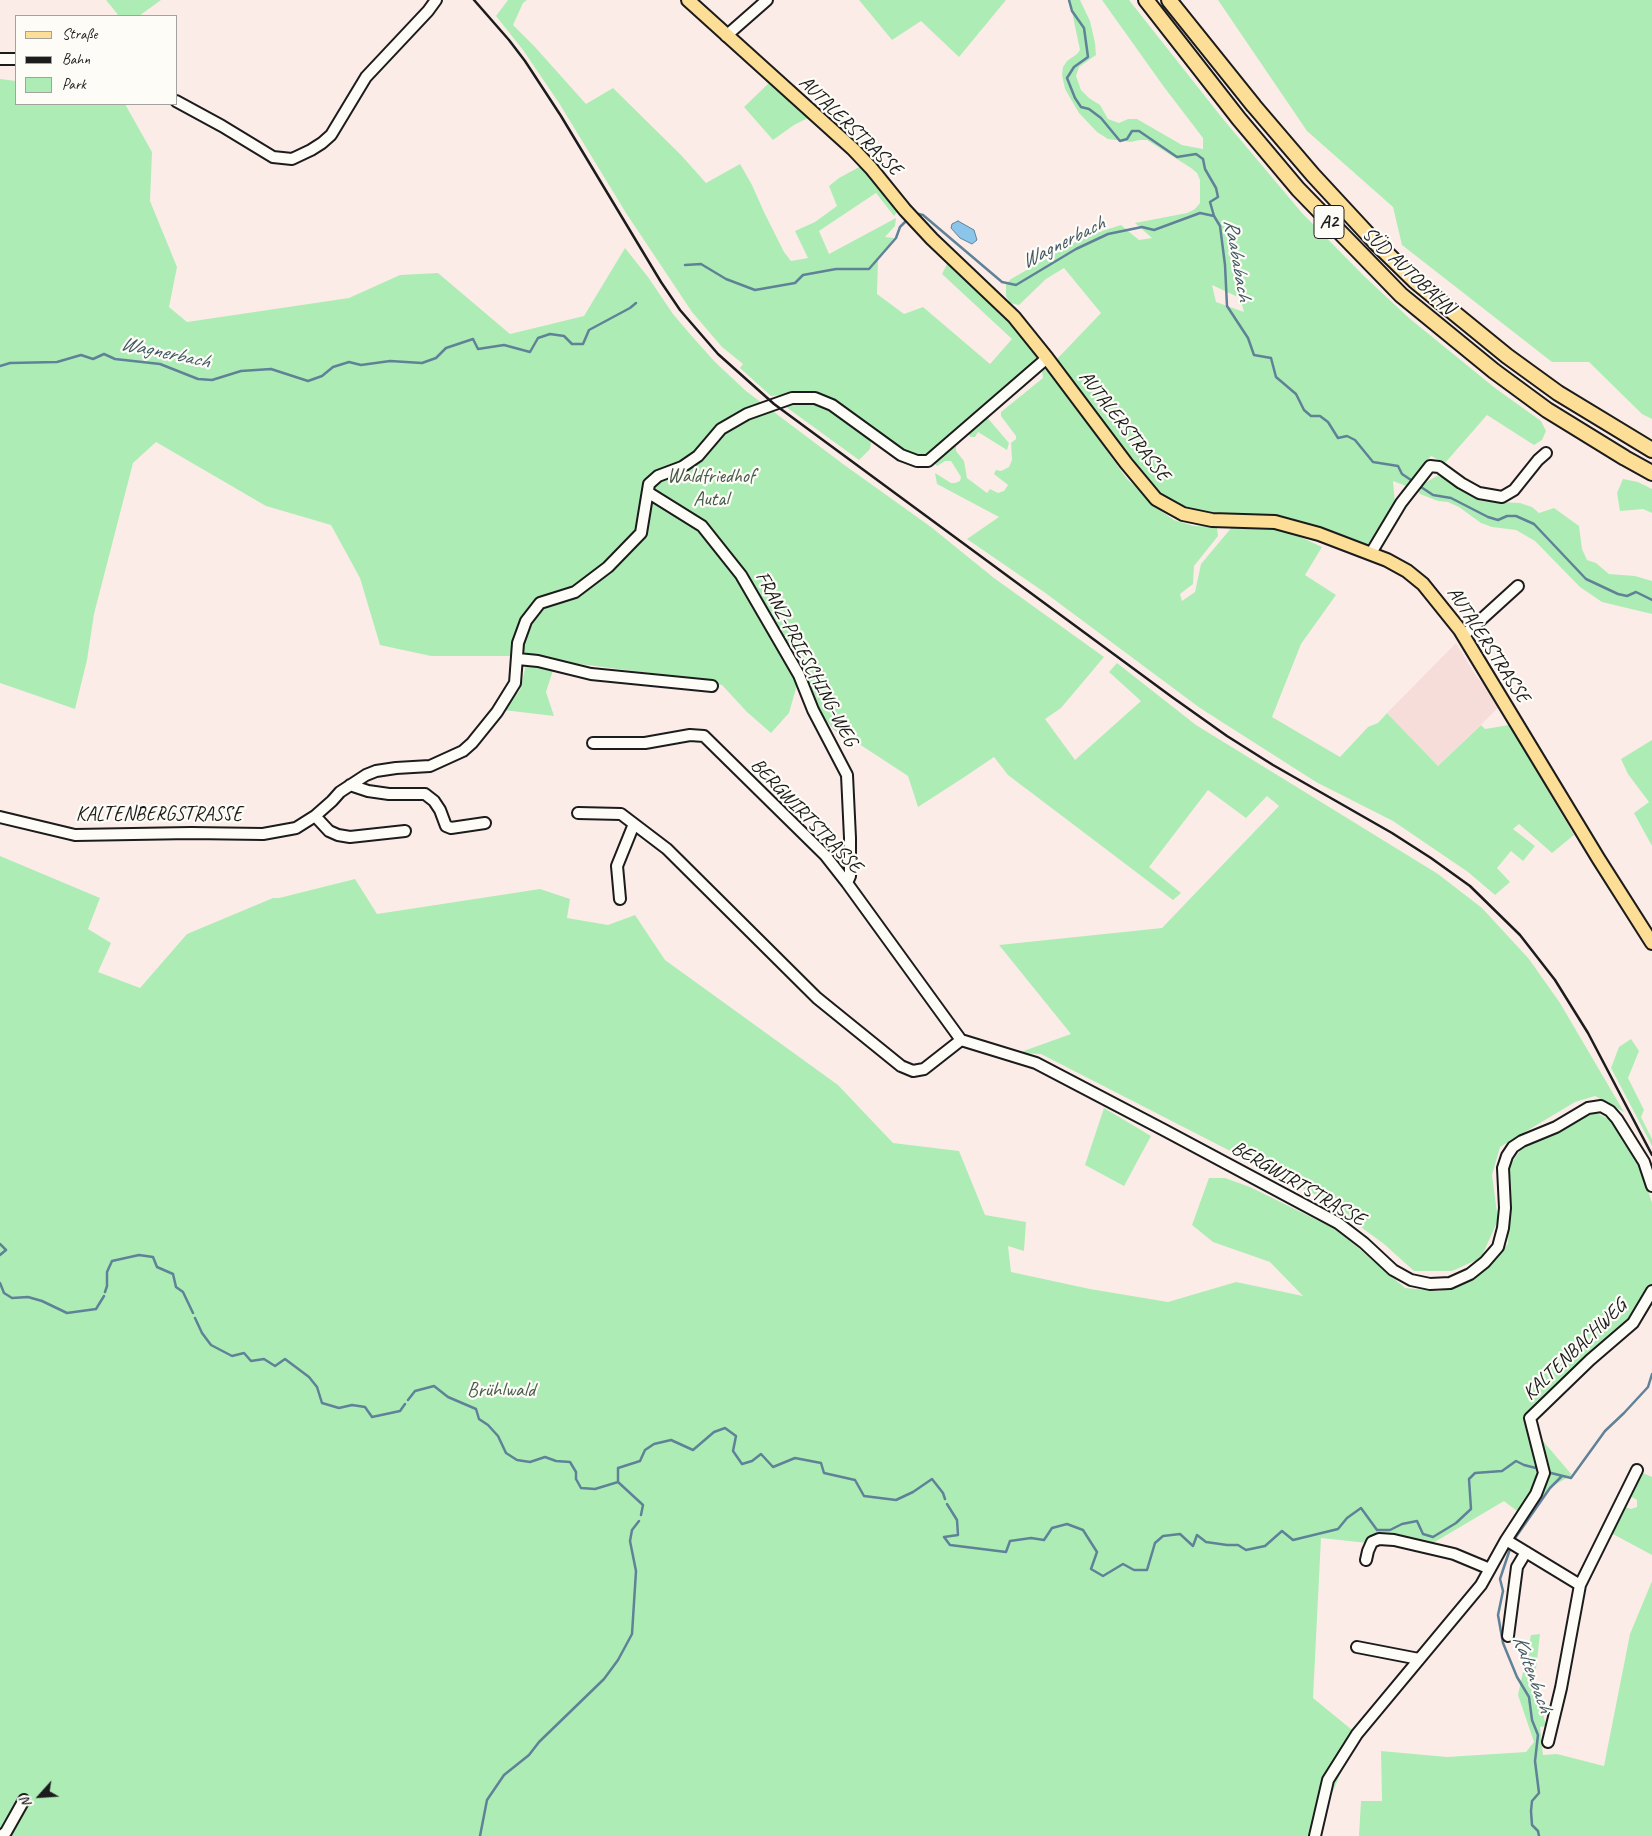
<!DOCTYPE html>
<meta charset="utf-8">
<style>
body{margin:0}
#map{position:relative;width:1652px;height:1836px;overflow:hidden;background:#fcece8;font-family:Caveat,sans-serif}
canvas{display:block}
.legend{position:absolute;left:15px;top:15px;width:162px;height:90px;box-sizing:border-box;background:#fdfcf7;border:1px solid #a3a29f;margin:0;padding:6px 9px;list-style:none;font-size:15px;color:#1c1c1c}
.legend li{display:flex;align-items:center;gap:10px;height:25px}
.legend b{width:25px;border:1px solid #a3a29f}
.north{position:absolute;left:15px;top:1771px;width:50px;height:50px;-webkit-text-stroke:4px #fdfcf7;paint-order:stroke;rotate:244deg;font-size:14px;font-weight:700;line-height:20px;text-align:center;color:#1c1c1c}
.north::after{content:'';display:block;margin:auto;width:18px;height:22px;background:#1c1c1c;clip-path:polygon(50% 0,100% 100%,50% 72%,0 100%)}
</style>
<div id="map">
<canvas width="1652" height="1836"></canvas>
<ul class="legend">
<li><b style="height:6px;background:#fdde96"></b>Straße</li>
<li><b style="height:6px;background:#1c1c1c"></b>Bahn</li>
<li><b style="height:14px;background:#adedb5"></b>Park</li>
</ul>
<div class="north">N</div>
</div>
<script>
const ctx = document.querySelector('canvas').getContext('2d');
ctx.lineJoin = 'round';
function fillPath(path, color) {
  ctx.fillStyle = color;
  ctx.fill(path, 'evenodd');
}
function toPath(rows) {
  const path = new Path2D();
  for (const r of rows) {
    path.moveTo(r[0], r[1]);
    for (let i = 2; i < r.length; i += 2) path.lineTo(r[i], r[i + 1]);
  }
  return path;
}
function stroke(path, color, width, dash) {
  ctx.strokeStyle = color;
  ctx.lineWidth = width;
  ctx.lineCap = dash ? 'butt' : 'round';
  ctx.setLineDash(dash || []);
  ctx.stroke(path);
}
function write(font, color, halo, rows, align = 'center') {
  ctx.font = font + ' Caveat,sans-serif';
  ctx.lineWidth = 4.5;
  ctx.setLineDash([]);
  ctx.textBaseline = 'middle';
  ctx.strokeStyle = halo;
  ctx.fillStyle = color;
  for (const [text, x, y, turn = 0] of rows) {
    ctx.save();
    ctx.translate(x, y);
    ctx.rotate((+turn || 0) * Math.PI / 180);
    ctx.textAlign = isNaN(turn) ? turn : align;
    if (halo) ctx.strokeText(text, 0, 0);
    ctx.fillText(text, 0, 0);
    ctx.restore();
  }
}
const built = toPath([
 [1456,643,1476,676,1485,686,1499,707,1438,766,1387,713]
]);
const green = toPath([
 [106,0,161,0,139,16,119,16],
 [508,0,527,0,523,3,513,25,535,47,586,104,613,88,681,155,706,183,740,164,752,185,764,212,784,252,791,261,808,258,795,231,815,222,837,206,829,186,839,178,861,166,898,211,894,216,876,193,819,231,829,254,896,218,895,226,885,237,894,238,878,260,877,294,904,314,923,307,990,364,1012,339,942,274,948,262,1001,311,1013,326,1037,358,1032,365,930,453,923,456,909,453,897,446,839,403,809,392,771,396,740,368,743,364,722,347,692,312,626,213,559,103,523,50,496,16],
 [859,0,1006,0,959,57,921,21,892,40],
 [1068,0,1080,0,1090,21,1095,43,1096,55,1079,67,1076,76,1081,90,1089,98,1100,105,1108,119,1119,123,1128,119,1137,119,1182,145,1203,149,1203,138,1164,87,1102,0,1129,0,1223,119,1302,213,1365,277,1409,318,1495,388,1541,421,1546,431,1542,440,1534,445,1487,415,1445,463,1431,456,1406,486,1393,481,1395,504,1366,547,1311,528,1204,514,1175,505,1157,493,1139,473,1057,359,1101,313,1064,268,1046,279,1019,305,1010,303,1006,296,1006,284,1011,279,1079,240,1102,231,1121,225,1139,240,1152,238,1135,223,1187,213,1195,209,1200,203,1200,180,1197,173,1191,168,1147,140,1140,140,1130,142,1108,139,1097,132,1079,113,1065,89,1062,75,1063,67,1067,61,1077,54,1080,50,1072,12],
 [1212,285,1240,298,1244,312,1216,302],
 [1218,0,1652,0,1652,419,1642,414,1589,362,1552,362,1402,245,1393,207,1307,131],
 [0,79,16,81,16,104,125,104,152,152,150,201,177,267,169,307,187,322,349,298,400,275,438,273,510,334,584,316,625,248,648,277,673,314,690,334,715,362,746,391,843,464,931,527,994,578,1104,657,1061,708,1045,719,1075,760,1141,701,1109,672,1117,663,1196,725,1438,874,1482,908,1529,959,1560,1003,1624,1112,1595,1096,1575,1102,1500,1147,1492,1175,1498,1220,1481,1258,1452,1271,1414,1271,1384,1244,1320,1197,1041,1054,1018,1053,1071,1034,999,945,1162,928,1279,806,1267,796,1246,818,1208,790,1149,867,1181,893,1173,900,1008,775,994,757,963,778,918,807,908,776,856,742,834,730,797,685,789,713,771,733,747,712,722,685,696,679,556,661,546,692,554,716,503,710,520,690,528,656,431,656,380,645,360,578,331,525,266,506,156,442,133,463,94,614,87,660,75,709,0,683],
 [769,83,808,118,794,125,773,140,744,107],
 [1044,369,1051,373,1127,479,1160,510,1174,520,1194,526,1217,527,1218,536,1194,566,1193,584,1180,594,1182,601,1195,592,1201,564,1232,527,1268,528,1294,534,1322,547,1305,575,1336,595,1301,644,1272,717,1340,757,1368,727,1378,723,1387,713,1438,766,1481,725,1485,729,1509,725,1574,835,1552,853,1519,824,1513,829,1535,846,1523,861,1511,851,1497,868,1510,882,1495,895,1468,872,1393,821,1316,782,1200,708,1044,592,967,539,999,517,937,484,935,473,951,483,955,483,960,481,961,477,951,461,945,461,937,466,933,462,954,443,956,446,956,451,964,461,967,478,987,493,990,489,998,493,1004,491,1008,485,994,474,996,470,1001,471,1009,467,1012,460,1011,443,1016,439,1016,436,1001,416,1001,412,1043,378,1042,371],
 [812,401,824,405,870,437,871,443,870,449,859,460,782,404,807,403],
 [986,416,1009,443,1007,450,978,432,975,437,971,437,968,434,969,432],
 [1437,476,1452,480,1481,501,1520,503,1532,507,1539,513,1554,508,1579,526,1582,549,1587,560,1596,563,1609,574,1635,576,1652,581,1652,614,1602,602,1580,587,1535,541,1516,530,1492,527,1481,523,1459,507,1448,502,1438,501,1420,494,1418,491,1425,483],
 [1623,479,1638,482,1652,489,1652,513,1643,509,1620,511,1617,493],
 [1652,740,1652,846,1634,813,1649,802,1628,774,1621,759],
 [0,856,100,898,88,929,111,943,98,972,140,988,187,934,273,898,279,898,355,879,377,914,540,889,570,899,567,918,608,925,635,915,665,960,838,1085,893,1143,959,1151,985,1215,1026,1222,1024,1251,1008,1246,1011,1272,1090,1289,1168,1302,1236,1282,1303,1296,1270,1262,1213,1242,1192,1225,1209,1178,1225,1178,1250,1187,1337,1230,1405,1288,1439,1291,1474,1280,1508,1244,1509,1167,1523,1146,1595,1112,1612,1121,1641,1168,1652,1203,1652,1284,1635,1315,1585,1357,1529,1413,1537,1434,1572,1475,1551,1487,1526,1518,1504,1501,1423,1549,1321,1538,1313,1698,1357,1734,1326,1808,1319,1836,0,1836],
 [1631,1039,1639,1051,1628,1078,1644,1110,1641,1117,1652,1139,1652,1146,1611,1068,1619,1047],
 [1104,1108,1151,1136,1124,1186,1085,1165],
 [1643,1473,1652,1477,1652,1555,1611,1533,1625,1507,1631,1509,1637,1507,1637,1500,1630,1496],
 [1652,1581,1652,1836,1359,1836,1361,1801,1382,1801,1381,1751,1447,1757,1526,1752,1534,1742,1518,1695,1531,1635,1540,1634,1534,1686,1539,1697,1546,1726,1540,1727,1543,1755,1557,1754,1604,1766,1630,1634]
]);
const water = toPath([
 [958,221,974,230,977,240,972,244,960,238,951,228,952,224,958,221]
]);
const stream = toPath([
 [1069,0,1072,11,1084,28,1088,57,1074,67,1067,78,1075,98,1081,107,1089,109,1101,118,1120,141,1127,139,1132,131,1139,131,1177,157,1196,154,1203,159,1205,169,1216,188,1218,197,1210,202,1214,216,1220,226,1225,265,1227,306,1248,338,1254,355,1271,358,1276,377,1296,394,1304,410,1311,416,1320,416,1328,422,1338,438,1347,436,1355,440,1373,462,1398,466,1402,474,1414,482],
 [914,213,923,215,1002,282,1016,285,1076,249,1108,234,1142,227,1154,230,1200,213,1214,216],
 [685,265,701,264,726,279,755,290,795,283,803,275,836,269,869,269,896,238,900,227,908,219],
 [0,366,10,363,57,362,81,355,93,359,104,354,115,359,160,364,198,379,212,380,241,371,271,369,308,381,322,376,333,367,349,362,361,365,390,361,422,363,436,358,446,348,473,339,478,349,504,345,530,352,538,338,550,334,564,336,572,344,583,344,589,330,630,308,636,303],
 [1418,485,1433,495,1451,498,1488,517,1498,520,1507,516,1516,516,1534,524,1586,579,1618,594,1627,596,1636,592,1652,600],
 [0,1244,6,1250,0,1255],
 [0,1283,4,1293,12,1298,28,1297,42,1301,67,1313,96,1309,104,1296],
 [105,1292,107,1286,107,1272,112,1261,139,1255,153,1257,157,1267,173,1274,176,1287,183,1292,193,1313],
 [195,1318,202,1333,211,1345,232,1356,244,1353,251,1361,264,1359,275,1366,285,1359,309,1377,317,1387,322,1403,339,1408,352,1405,365,1407,372,1417,400,1411,405,1404],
 [408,1400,415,1391,434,1386,448,1397,476,1409,479,1419,488,1425,498,1436,506,1453,517,1460,530,1462,545,1457,556,1461,570,1462,576,1472,576,1479,581,1488,595,1489,618,1482,618,1468,640,1461,645,1450,654,1444,671,1440,693,1450,714,1432,725,1428,736,1436,733,1451,742,1464,752,1461,761,1454,773,1467,795,1458,821,1463,824,1473,855,1480,864,1496,896,1500,913,1492,932,1479,943,1493,945,1499],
 [1547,1472,1571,1478,1605,1431,1624,1413,1648,1387,1652,1374],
 [618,1482,643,1505,641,1515],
 [947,1504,957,1520,958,1535,944,1537,950,1545,1006,1552,1010,1541,1031,1538,1044,1540,1052,1528,1067,1524,1083,1530,1097,1552,1091,1569,1103,1576,1123,1564,1134,1570,1147,1570,1155,1543,1163,1536,1180,1534,1193,1546,1197,1535,1206,1542,1227,1545,1238,1545,1246,1550,1265,1546,1282,1531,1293,1540,1338,1529,1347,1518,1361,1508,1377,1530,1390,1530,1402,1524,1417,1521,1423,1534,1433,1537,1456,1523,1471,1509,1469,1479,1475,1473,1502,1471,1516,1461,1524,1465,1540,1469],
 [1513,1541,1550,1488,1562,1476],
 [1511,1546,1500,1579,1503,1591,1498,1615,1503,1643,1517,1677,1529,1697,1532,1720,1538,1735,1535,1761,1539,1793,1532,1801,1531,1811,1532,1825,1538,1831,1539,1836],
 [480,1836,487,1800,504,1775,529,1755,539,1742,604,1679,618,1660,632,1634,636,1571,630,1541,632,1530,639,1521]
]);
const minor = toPath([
 [726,36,767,0],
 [0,59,16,59],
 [176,101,222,126,273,157,292,159,311,150,322,143,331,135,366,77,428,11,436,0],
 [649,493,702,526,741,575,799,675,813,710,847,775,850,838,850,876,847,883],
 [1371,553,1401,503,1430,466,1439,467,1461,483,1479,493,1502,497,1514,490,1538,460,1546,453],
 [1463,636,1518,586],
 [518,659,538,661,591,674,712,686],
 [593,743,645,743,690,735,704,736,825,855,847,883,961,1040,1036,1063,1164,1130,1338,1223,1364,1243,1393,1270,1411,1280,1430,1284,1450,1283,1470,1274,1485,1262,1498,1247,1503,1228,1505,1208,1503,1168,1507,1156,1513,1147,1522,1141,1556,1127,1588,1108,1601,1106,1610,1111,1617,1119,1644,1162,1652,1186],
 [350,785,368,791,389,794,425,794,434,801,440,810,446,826,451,828,485,823],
 [578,813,621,814,667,849,817,998,901,1066,913,1071,924,1069,961,1040],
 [315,816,329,831,338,835,350,837,405,831],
 [0,817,75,835,191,833,263,834,296,828,315,816,332,801,340,792,366,775,376,771,396,768,430,766,463,751,472,743,497,712,515,683,518,643,526,621,540,603,575,592,608,567,641,533,649,484,658,476,682,467,698,456,721,429,747,414,792,398,815,398,832,405,901,455,917,461,928,461,1047,358],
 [620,899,617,866,634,824],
 [1506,1540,1580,1585],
 [1366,1560,1368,1551,1372,1542,1379,1539,1394,1540,1454,1554,1490,1569],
 [1508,1636,1517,1567,1526,1552],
 [1357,1647,1419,1659],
 [1548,1742,1561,1688,1580,1585,1637,1470],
 [1,1836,6,1832,24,1800],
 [1315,1836,1328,1780,1357,1734,1481,1585,1506,1540,1536,1494,1544,1473,1530,1418,1590,1360,1633,1323,1652,1291]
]);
const major = toPath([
 [688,0,853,149,871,168,905,210,932,239,1014,317,1047,358,1126,463,1156,499,1183,514,1212,520,1275,522,1319,534,1387,560,1407,571,1423,584,1460,630,1598,858,1652,943]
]);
const highway = toPath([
 [1146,0,1239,119,1298,189,1401,295,1494,371,1547,410,1625,458,1652,473],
 [1169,0,1254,106,1313,175,1375,242,1415,281,1507,356,1558,393,1652,450]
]);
const rail = toPath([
 [474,0,509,40,525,61,561,116,661,282,680,310,718,354,774,404,1172,697,1227,736,1273,765,1392,833,1431,858,1470,886,1520,935,1555,980,1588,1033,1652,1155]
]);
const shields = [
 [1329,222,30]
];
const shieldNames = [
 ["A2",1329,222]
];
const streetNames = [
 ["AUTALERSTRASSE",850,126,44],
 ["SÜD AUTOBAHN",1408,271,43],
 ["AUTALERSTRASSE",1124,426,52],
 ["AUTALERSTRASSE",1488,645,57],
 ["FRANZ-PRIESCHING-WEG",806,659,62],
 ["KALTENBERGSTRASSE",159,815],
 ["BERGWIRTSTRASSE",806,816,46],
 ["BERGWIRTSTRASSE",1298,1184,30],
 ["KALTENBACHWEG",1575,1350,-44]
];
const parkNames = [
 ["Waldfriedhof",711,477],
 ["Autal",711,500],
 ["Brühlwald",501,1391]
];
const waterNames = [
 ["Wagnerbach",1063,243,-27],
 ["Raababach",1237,260,80],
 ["Wagnerbach",165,353,12],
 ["Kaltenbach",1532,1674,70]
];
fillPath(built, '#f7ddd9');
fillPath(green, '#adedb5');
fillPath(water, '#8bc6ea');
stroke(water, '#5f8298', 1);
stroke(stream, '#5f8298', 2.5);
stroke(minor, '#1c1c1c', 14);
stroke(major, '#1c1c1c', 16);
stroke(highway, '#1c1c1c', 18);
stroke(minor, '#fdfcf7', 10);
stroke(major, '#fdde96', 12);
stroke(highway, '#fdde96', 14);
stroke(rail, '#1c1c1c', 2.5);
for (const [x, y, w] of shields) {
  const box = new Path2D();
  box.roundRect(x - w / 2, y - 16.5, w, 33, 4);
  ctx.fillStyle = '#fdfcf7';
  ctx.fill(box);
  stroke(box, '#1c1c1c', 1);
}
write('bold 19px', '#1c1c1c', null, shieldNames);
write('20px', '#1c1c1c', '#fdfcf7', streetNames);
write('20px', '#485b4a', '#fdfcf7', parkNames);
write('italic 21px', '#435864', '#fdfcf7', waterNames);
</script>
